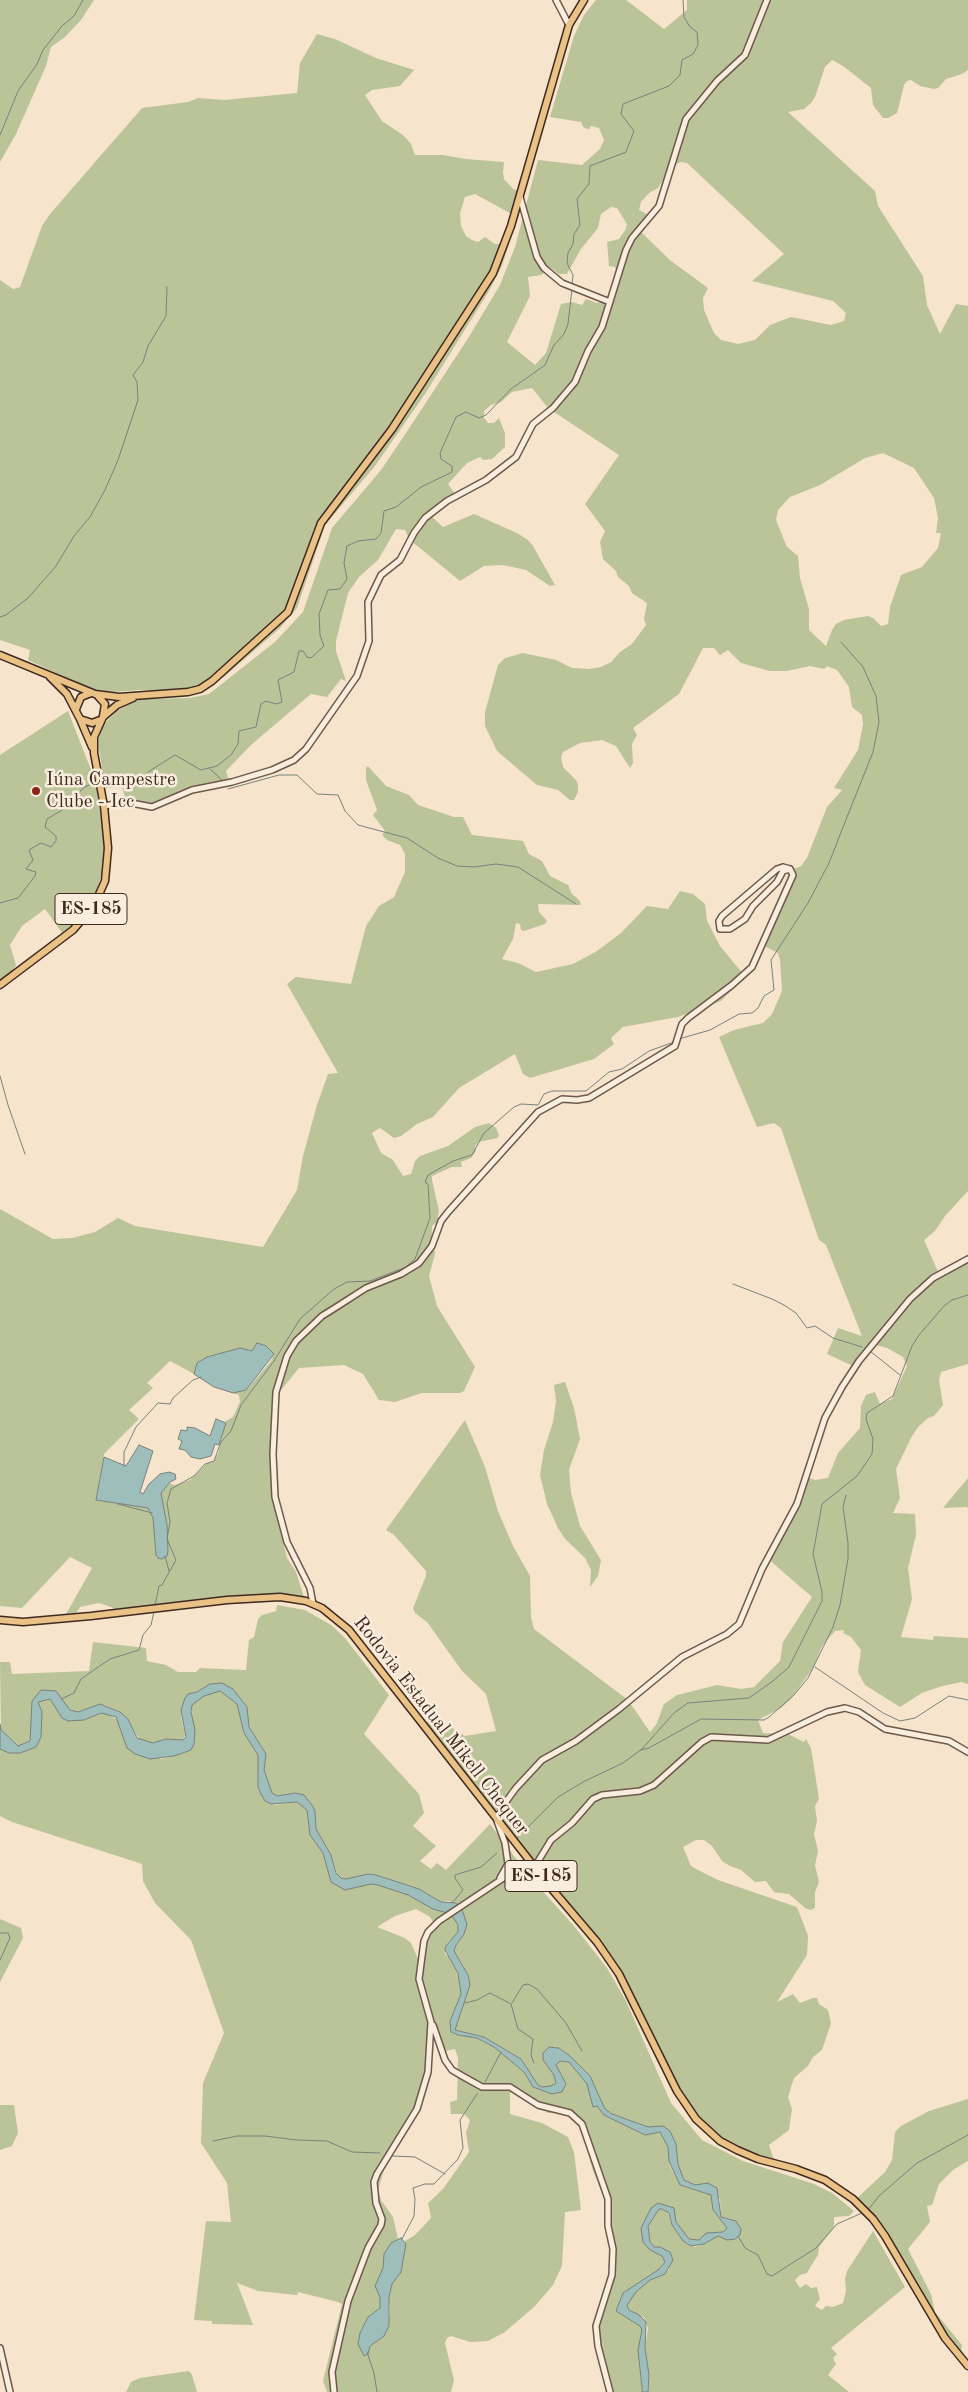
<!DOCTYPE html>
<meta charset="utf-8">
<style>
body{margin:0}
canvas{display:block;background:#f6e4cc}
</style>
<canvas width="968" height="2392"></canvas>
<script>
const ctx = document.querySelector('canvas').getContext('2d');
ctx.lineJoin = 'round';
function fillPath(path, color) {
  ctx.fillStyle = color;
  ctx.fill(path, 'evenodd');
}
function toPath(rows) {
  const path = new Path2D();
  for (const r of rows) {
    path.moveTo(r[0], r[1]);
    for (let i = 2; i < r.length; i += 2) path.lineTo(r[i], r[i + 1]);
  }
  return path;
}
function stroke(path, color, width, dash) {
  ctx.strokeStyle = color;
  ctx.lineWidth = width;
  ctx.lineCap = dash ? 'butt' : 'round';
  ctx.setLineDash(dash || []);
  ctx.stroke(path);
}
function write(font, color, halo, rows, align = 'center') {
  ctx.font = font + ' "Old Standard TT",serif';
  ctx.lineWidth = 5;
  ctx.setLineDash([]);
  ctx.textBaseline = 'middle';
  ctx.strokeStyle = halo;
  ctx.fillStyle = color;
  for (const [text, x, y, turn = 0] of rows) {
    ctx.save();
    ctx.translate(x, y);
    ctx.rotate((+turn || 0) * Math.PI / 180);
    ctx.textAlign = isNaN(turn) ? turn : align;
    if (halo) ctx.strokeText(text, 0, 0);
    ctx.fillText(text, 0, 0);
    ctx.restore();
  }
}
const green = toPath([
 [0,0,94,0,81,20,65,37,51,47,46,66,16,134,0,162],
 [596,0,626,0,664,29,687,10,687,0,968,0,968,70,962,74,946,79,938,88,934,89,920,86,911,80,907,81,904,85,897,113,888,118,883,118,873,105,871,88,843,66,832,60,825,67,815,97,811,103,804,109,788,112,875,191,878,206,923,276,927,305,940,334,956,304,968,306,968,1191,945,1216,935,1231,924,1240,940,1276,968,1260,968,1364,941,1372,939,1380,943,1405,934,1416,928,1418,918,1427,911,1438,896,1469,900,1498,893,1513,915,1514,916,1535,908,1568,912,1599,901,1637,933,1640,934,1636,968,1638,968,1684,961,1682,939,1687,922,1693,900,1707,865,1685,858,1672,861,1650,851,1637,843,1633,844,1630,835,1631,822,1646,813,1668,790,1700,781,1708,758,1720,763,1733,788,1734,804,1742,806,1739,811,1748,819,1799,815,1806,817,1821,814,1834,818,1851,815,1865,819,1882,815,1892,815,1908,810,1910,805,1908,789,1894,774,1892,766,1881,755,1882,741,1870,730,1866,722,1861,712,1846,704,1840,696,1840,683,1847,691,1866,696,1869,718,1880,797,1907,808,1936,807,1955,777,2002,793,1994,800,2003,813,1998,817,1998,819,2004,828,2010,831,2023,822,2050,813,2057,808,2066,794,2078,788,2097,792,2109,789,2130,769,2145,775,2163,719,2141,707,2134,698,2124,678,2099,622,1975,420,1720,452,1728,465,1736,496,1731,486,1694,462,1671,427,1622,415,1613,413,1608,426,1576,426,1571,394,1535,386,1530,465,1420,485,1467,498,1511,513,1546,530,1576,531,1617,534,1629,628,1700,650,1732,656,1725,664,1704,677,1695,717,1685,741,1689,754,1687,780,1661,783,1642,812,1597,767,1558,806,1477,815,1480,828,1478,838,1453,860,1428,861,1406,866,1395,875,1392,880,1404,892,1399,907,1366,903,1357,887,1348,876,1345,870,1348,853,1366,827,1354,838,1328,862,1336,826,1245,819,1240,781,1128,774,1123,757,1127,719,1037,734,1030,763,1023,772,1014,782,991,780,960,778,953,762,945,790,877,787,872,801,866,807,858,827,807,842,790,834,788,858,750,863,724,862,715,852,707,849,687,837,670,827,666,824,669,810,666,787,671,770,671,741,663,728,650,720,655,714,648,703,648,679,694,633,728,637,735,632,744,633,763,630,768,616,746,602,740,580,743,563,752,561,757,563,767,576,780,578,785,578,792,574,800,570,800,558,790,537,785,497,751,485,726,485,712,498,665,505,658,523,653,556,660,572,668,589,669,601,667,611,662,620,652,632,644,646,625,644,619,647,603,632,593,629,586,618,577,616,571,603,559,600,542,605,531,585,504,619,455,548,408,532,388,512,392,501,402,491,405,484,411,484,418,488,423,494,423,499,418,505,433,505,447,492,459,483,460,480,457,467,463,448,484,457,497,431,516,443,527,474,514,517,533,528,540,533,546,555,585,550,586,526,570,503,565,484,566,460,581,410,540,405,530,396,529,378,560,359,577,348,593,336,641,336,651,346,681,341,679,327,697,311,694,252,744,226,771,230,785,187,794,147,810,126,801,122,787,105,788,99,749,99,738,104,724,117,711,132,702,143,699,190,698,209,694,275,642,303,612,332,528,381,470,404,436,467,340,500,285,515,247,538,160,582,165,600,149,604,140,599,128,591,126,589,129,584,128,581,122,550,117,574,36,584,15],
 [681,162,687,163,784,254,752,281,833,301,846,313,844,321,831,325,791,317,770,325,755,340,738,344,721,340,714,333,704,310,703,298,708,288,671,261,640,231,649,218,647,214,639,210,641,202,649,193,658,188,672,166],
 [611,207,617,208,627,224,626,229,619,239,607,242,609,266,615,267,617,272,608,299,597,303,586,299,582,305,572,302,561,304,546,353,535,365,507,342,530,296,528,277,541,275,551,268,559,274,567,274,581,249,598,228,601,214],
 [883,453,914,468,934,498,938,518,936,533,941,533,938,548,922,567,901,575,890,607,888,624,881,626,873,618,868,616,844,620,836,624,832,630,826,646,809,630,809,609,800,578,798,556,787,547,784,540,776,520,778,510,790,497,820,485,865,458],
 [317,34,335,39,376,58,414,70,400,86,372,90,365,95,382,121,403,135,411,144,415,155,443,155,466,159,504,162,503,172,504,179,513,189,524,193,517,217,475,194,465,197,460,213,461,226,466,236,472,240,478,242,485,237,495,244,509,244,502,266,489,291,425,394,375,466,325,525,297,608,280,628,225,676,209,687,197,691,140,690,113,692,91,689,28,660,30,650,0,640,0,280,13,289,20,287,42,226,50,214,142,108,188,102,198,98,224,100,297,93,300,63],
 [68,711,93,775,97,792,105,848,101,876,97,889,85,912,63,934,45,909,22,926,10,945,16,965,11,972,0,980,0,755],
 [368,766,386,786,409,795,418,805,454,817,463,817,472,835,523,841,529,854,542,861,550,876,568,885,572,894,580,901,581,905,538,904,539,912,547,921,545,924,524,931,521,930,520,924,516,923,513,939,502,959,518,963,536,972,573,964,597,951,621,933,647,906,668,909,680,891,693,894,705,904,707,921,720,946,744,975,740,982,721,1001,678,1017,623,1027,611,1038,614,1044,594,1059,530,1078,523,1074,515,1054,459,1088,433,1117,417,1124,401,1136,394,1138,380,1128,372,1133,381,1153,393,1160,403,1176,411,1174,415,1161,420,1156,448,1146,475,1127,489,1123,496,1128,499,1135,497,1138,479,1142,475,1146,476,1151,471,1158,461,1162,462,1167,452,1167,432,1176,432,1180,439,1211,437,1222,432,1226,431,1251,435,1251,435,1254,429,1276,437,1306,475,1367,464,1391,460,1393,422,1393,395,1402,379,1400,363,1374,344,1365,299,1368,277,1395,271,1423,274,1505,287,1558,296,1572,304,1597,301,1601,278,1597,119,1613,111,1607,99,1603,80,1607,73,1617,65,1616,92,1568,70,1557,22,1608,0,1606,0,1209,53,1239,72,1238,95,1232,118,1218,135,1226,263,1247,297,1190,303,1156,317,1105,328,1074,338,1073,287,984,296,977,351,984,366,926,379,906,394,897,405,872,405,854,400,845,387,840,382,835,385,831,373,815,377,810,366,780,366,768],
 [266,1346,274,1354,271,1361,250,1386,246,1390,233,1393,239,1395,240,1402,233,1417,226,1421,218,1454,213,1462,207,1463,190,1480,175,1485,169,1483,161,1493,167,1525,166,1540,156,1555,153,1518,148,1508,96,1500,104,1454,139,1419,129,1410,153,1388,147,1383,170,1361,194,1374,195,1370,207,1357,240,1348,252,1351],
 [565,1382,574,1408,580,1439,569,1470,571,1493,580,1526,601,1560,598,1576,590,1587,591,1570,585,1558,565,1539,558,1528,547,1504,540,1475,544,1450,553,1422,556,1401,554,1385],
 [968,1478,968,1509,967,1507,943,1508],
 [277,1605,305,1610,331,1625,345,1638,389,1695,364,1734,419,1794,424,1813,413,1826,436,1846,420,1861,431,1869,437,1863,446,1870,490,1824,529,1876,574,1926,607,1968,626,2001,671,2103,702,2140,743,2161,814,2184,832,2193,854,2211,849,2216,834,2217,834,2227,819,2247,818,2255,811,2266,807,2273,800,2275,795,2280,800,2288,806,2284,811,2288,817,2287,820,2299,815,2306,822,2310,826,2306,833,2307,843,2303,846,2291,845,2279,847,2271,873,2231,905,2287,831,2348,837,2354,833,2358,836,2364,828,2375,849,2392,648,2392,649,2375,645,2348,648,2328,644,2318,631,2312,627,2305,636,2292,650,2280,669,2270,670,2252,660,2247,654,2247,650,2242,648,2226,659,2209,667,2210,672,2225,683,2241,694,2247,704,2244,718,2236,724,2239,732,2219,721,2217,720,2199,684,2180,678,2165,676,2144,670,2131,663,2126,648,2127,612,2114,605,2109,590,2076,564,2051,555,2046,543,2060,554,2075,556,2083,551,2086,542,2087,538,2085,521,2059,484,2037,455,2030,470,1985,468,1975,454,1951,456,1945,464,1934,450,1901,441,1902,419,1889,376,1875,368,1874,346,1879,338,1876,331,1855,316,1829,315,1811,312,1805,304,1795,295,1793,277,1796,272,1793,264,1770,266,1754,249,1727,247,1707,232,1689,222,1683,210,1684,197,1692,193,1692,181,1716,185,1735,183,1740,166,1739,153,1743,141,1741,120,1712,105,1705,95,1706,78,1712,70,1710,56,1691,32,1701,32,1735,27,1744,18,1746,1,1730,0,1662,10,1662,12,1674,89,1671,93,1642,146,1648,147,1661,166,1665,178,1672,196,1672,200,1668,246,1670,249,1640,254,1637,258,1619,262,1615,276,1611],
 [215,1691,220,1691,237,1704,244,1733,258,1755,258,1788,265,1801,275,1805,297,1802,307,1810,310,1835,323,1853,330,1875,345,1890,371,1884,378,1885,408,1895,454,1916,458,1925,458,1932,446,1946,445,1954,452,1959,460,1980,461,1994,450,2021,450,2027,453,2034,477,2038,494,2047,524,2072,533,2087,552,2094,556,2094,565,2084,556,2065,560,2061,569,2062,587,2083,592,2098,604,2115,645,2135,660,2132,668,2147,670,2166,681,2186,711,2195,713,2210,727,2228,723,2232,706,2233,699,2240,689,2239,676,2222,674,2209,658,2203,651,2208,641,2228,650,2250,662,2256,665,2262,658,2270,628,2290,616,2311,640,2326,642,2330,638,2350,642,2392,607,2392,596,2347,595,2327,609,2278,610,2255,605,2199,593,2171,582,2130,570,2116,561,2113,548,2113,510,2092,510,2114,542,2123,568,2137,574,2152,581,2210,565,2212,562,2266,553,2285,535,2306,505,2332,488,2341,470,2342,451,2336,447,2338,445,2343,454,2380,451,2392,327,2392,323,2381,342,2304,338,2302,298,2292,297,2295,258,2291,237,2283,253,2325,212,2324,212,2321,194,2320,206,2221,231,2222,227,2183,201,2143,203,2083,224,2033,191,1940,155,1903,143,1881,142,1864,12,1822,0,1816,0,1749,9,1753,20,1753,36,1747,41,1737,42,1712,38,1702,50,1699,62,1718,84,1720,93,1715,105,1713,118,1720,127,1748,162,1759,174,1756,191,1750,192,1705,198,1699],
 [416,1909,430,1917,435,1925,418,1959,411,1943,405,1938,377,1927,395,1916],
 [433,2040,437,2041,441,2052,455,2049,458,2058,457,2100,450,2102,451,2114,464,2114,470,2120,466,2133,469,2152,443,2189,428,2203,431,2218,415,2235,405,2241,401,2272,392,2284,389,2297,390,2313,379,2337,370,2346,358,2345,360,2333,368,2317,380,2308,384,2254,391,2243,398,2239,393,2217,381,2200,378,2190,386,2163,414,2112,422,2090,429,2043],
 [0,1919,21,1928,23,1938,0,1982],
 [968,2099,968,2161,953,2170,939,2184,932,2205,927,2206,930,2222,908,2249,931,2294,935,2312,962,2345,960,2359,891,2247,855,2200,885,2172,892,2160,895,2132,901,2126,929,2111],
 [0,2105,14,2105,18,2133,12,2146,0,2150],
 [189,2371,192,2375,197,2392,126,2392,131,2382,140,2378]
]);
const water = toPath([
 [257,1343,266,1346,274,1354,246,1390,233,1393,227,1391,214,1387,194,1374,197,1363,207,1357,240,1348,252,1351,257,1343],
 [216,1419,226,1423,219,1445,215,1444,211,1456,200,1459,191,1457,185,1450,179,1449,182,1441,178,1439,181,1430,187,1431,187,1427,195,1428,210,1436,216,1419],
 [139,1445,153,1451,140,1492,143,1494,149,1484,160,1474,169,1472,175,1474,176,1479,170,1482,161,1493,167,1525,168,1551,167,1556,162,1559,158,1558,156,1555,153,1518,148,1508,96,1500,104,1457,126,1466,139,1445],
 [222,1683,233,1689,247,1707,249,1727,266,1754,264,1770,272,1793,277,1796,295,1793,304,1795,312,1805,315,1811,316,1829,331,1855,336,1873,341,1878,346,1879,368,1874,376,1875,419,1889,441,1902,456,1903,463,1912,467,1925,464,1934,456,1945,454,1951,468,1975,470,1985,455,2030,484,2037,521,2059,538,2085,542,2087,551,2086,556,2083,554,2075,543,2060,543,2053,549,2047,559,2048,570,2056,590,2076,605,2109,612,2114,648,2127,663,2126,670,2131,676,2144,678,2164,684,2180,695,2185,708,2183,717,2188,721,2217,736,2221,741,2229,740,2235,735,2239,727,2240,718,2236,704,2244,691,2246,683,2241,672,2225,669,2213,662,2209,659,2209,648,2226,650,2242,654,2247,660,2247,670,2252,673,2260,665,2274,650,2280,636,2292,627,2305,629,2310,639,2315,646,2322,645,2348,649,2375,648,2392,642,2392,642,2388,638,2350,642,2330,640,2326,616,2311,623,2293,658,2270,665,2262,662,2256,650,2250,643,2242,641,2228,651,2208,658,2203,674,2208,676,2222,689,2239,699,2240,706,2233,723,2232,727,2228,713,2210,711,2195,680,2185,669,2161,668,2147,660,2132,645,2135,604,2115,597,2106,593,2107,587,2084,569,2062,560,2061,556,2065,566,2084,562,2092,552,2094,533,2087,524,2072,494,2047,477,2038,458,2035,451,2032,450,2021,461,1994,458,1973,445,1950,446,1946,458,1932,458,1925,451,1914,433,1909,408,1895,378,1885,371,1884,345,1890,331,1882,323,1853,310,1835,307,1810,297,1802,271,1804,265,1801,261,1794,258,1787,258,1755,244,1733,237,1704,220,1691,204,1696,192,1705,191,1712,195,1730,194,1744,191,1750,174,1756,150,1759,135,1754,127,1748,116,1717,101,1713,84,1720,68,1721,62,1718,50,1699,38,1702,42,1712,41,1737,36,1747,20,1753,9,1753,0,1749,0,1724,1,1730,18,1746,30,1741,32,1701,41,1690,56,1691,70,1710,78,1712,100,1704,120,1712,128,1719,137,1738,153,1743,166,1739,183,1740,186,1737,181,1710,185,1698,188,1694,197,1692,210,1684,222,1683],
 [401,2238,406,2244,401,2272,392,2284,389,2297,389,2326,384,2336,370,2346,368,2354,364,2356,358,2344,360,2333,368,2317,380,2308,380,2297,375,2286,383,2268,384,2254,391,2243,401,2238]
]);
const stream = toPath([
 [0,135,18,91,37,64,43,50,62,26,74,16,83,0],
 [572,285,573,275,567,263,568,253,573,244,574,234,580,225,577,199,589,184,590,166,626,152,634,131,621,114,623,104,669,86,680,75,682,60,693,54,698,45,697,32,690,27,684,17,683,0],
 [0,617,6,615,28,598,56,566,74,536,90,517,105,490,118,460,138,400,137,382,133,375,143,362,148,346,166,316,167,287],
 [210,769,223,781],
 [101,779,112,778,128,784,142,778,151,770,175,755,201,770,217,766,231,755,238,744,239,731,256,727,261,704,266,701,276,704,282,702,278,680,294,672,299,651,303,651,307,657,311,658,324,646,320,635,319,614,328,590,340,589,347,579,344,563,347,546,358,541,376,539,381,533,384,511,396,507,421,487,452,472,452,466,441,459,440,453,456,417,466,412,479,418,486,415,511,389,545,365,554,345,564,334,568,324,572,289],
 [228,789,279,775,297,775,317,794,338,795,345,811,358,825,407,838,438,858,457,866,474,867,496,864,518,867,576,904],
 [0,903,18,898,35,876,36,872,26,869,33,860,29,850,41,843,51,847,56,841,56,836,45,827,47,819,69,806,83,788,97,781],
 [679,1039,710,1030,739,1014,752,1013,758,1008,764,996,774,990,771,960,808,903,829,863,847,817,873,752,879,722,876,696,863,667,841,642],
 [0,1076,8,1105,25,1154],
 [733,1284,772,1299,784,1305,796,1313,807,1328,815,1326,833,1338,862,1347],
 [870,1351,900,1375],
 [124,1466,124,1452,136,1427,158,1403,170,1404,173,1398,193,1380,201,1377],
 [118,1504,152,1513],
 [165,1556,169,1571],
 [155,1605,159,1586,162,1585,176,1560,167,1539,170,1522,167,1503,171,1489,194,1476,205,1464,214,1461,221,1442,231,1431,241,1405,274,1361,300,1319,334,1289,347,1282,370,1281,406,1267,415,1259,430,1218,428,1184,425,1182,428,1175,453,1161,472,1155,484,1133,514,1107,521,1104,538,1105,544,1094,552,1091,586,1091,609,1072,622,1069,649,1051,674,1042],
 [815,1667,883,1713,900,1721,915,1718,949,1696,968,1700],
 [61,1699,74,1693,81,1679,110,1659,139,1650,143,1635,151,1625,154,1612],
 [641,1750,649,1748,701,1719,764,1720,769,1717,794,1695,808,1678,833,1627,840,1605,848,1559,848,1543,843,1507,846,1495],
 [516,1839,558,1797,585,1781,623,1763,642,1749,674,1713,688,1703,749,1698,773,1681,789,1667,822,1601,822,1592,813,1554,822,1504,857,1476,872,1454,873,1439,866,1419,867,1413,893,1396,912,1346,919,1335,944,1306,952,1300,968,1295],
 [453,1902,463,1890,455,1878,455,1875,481,1867,497,1853],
 [0,1933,8,1933,10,1938,0,1960],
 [465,2003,477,2000,490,1993,511,2004,518,2029,533,2039,531,2055,534,2063],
 [512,2003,523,1985,528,1984,537,1989,566,2023,582,2051],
 [483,2086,501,2052],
 [213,2141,237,2136,265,2136,297,2140,327,2141,352,2152,380,2153],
 [392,2156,415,2157,445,2174],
 [868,2210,879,2196,917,2163,968,2135],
 [738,2236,745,2248,758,2255,767,2274,772,2276,816,2248,837,2224,862,2213],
 [402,2239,414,2216,415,2199,413,2188,425,2184,434,2184,458,2159,463,2148,460,2120,477,2094],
 [367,2352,374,2373,377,2392]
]);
const minor = toPath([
 [556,0,569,25],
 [520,197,537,257,544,268,562,283,610,302],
 [104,806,126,802,152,807,192,790,232,782,272,770,294,760,306,749,357,676,369,641,368,602,381,575,400,560,414,533,425,518,447,501,486,480,516,457,533,424,553,408,575,382,588,351,602,327,626,250,632,238,659,206,686,119,717,81,745,55,767,0],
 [783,867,790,869,783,871,777,882,753,906,745,919,730,929,720,929,719,921,722,916,777,869,783,867],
 [313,1604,310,1588,287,1542,275,1497,273,1454,276,1392,287,1356,296,1341,322,1316,338,1306,366,1288,401,1274,419,1263,432,1246,441,1221,448,1212,538,1112,562,1099,577,1100,589,1098,675,1046,682,1024,688,1018,732,985,752,967,793,875,790,869],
 [534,1868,551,1840,572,1823,593,1799,602,1795,640,1791,654,1785,702,1742,711,1737,768,1740,827,1712,845,1708,859,1712,885,1729,949,1741,968,1752],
 [500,1878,508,1864,505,1843,497,1821,505,1803,516,1788,542,1760,576,1741,619,1709,682,1657,727,1634,739,1624,762,1569,797,1504,825,1418,842,1387,859,1361,910,1299,933,1278,968,1259],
 [433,2025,445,2060,452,2070,464,2077,482,2087,510,2087,538,2105,570,2113,582,2124,608,2199,608,2226,613,2249,612,2275,596,2326,598,2346,610,2392],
 [0,2348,10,2392],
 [334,2392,332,2372,348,2301,368,2248,381,2225,382,2219,376,2203,374,2182,377,2174,417,2109,428,2072,431,2022,419,1979,424,1941,428,1932,439,1921,514,1871,523,1872,550,1888]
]);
const major = toPath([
 [0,655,95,694,119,697,188,692,200,689,212,681,288,612,321,523,392,429,493,273,511,226,569,25,584,0],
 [50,677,67,694,80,719,92,723,100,720],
 [97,695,105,704,103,716],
 [76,709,81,697,91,693],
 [80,719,92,747],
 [0,985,73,930,90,910,97,899,105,881,108,848,104,806,94,753,94,737,103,717,117,705,133,698],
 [0,1620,23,1622,91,1616,227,1600,280,1597,306,1601,322,1608,349,1630,551,1888,597,1942,619,1974,677,2091,696,2119,720,2141,737,2150,758,2159,796,2169,825,2180,853,2199,873,2219,885,2236,945,2338,968,2366]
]);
const markers = [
 [36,791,5,"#8f2418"]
];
const shields = [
 [91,909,72],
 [541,1876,72]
];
const shieldNames = [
 ["ES-185",91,909],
 ["ES-185",541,1876]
];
const poiNames = [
 ["Iúna Campestre",46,780],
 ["Clube - Icc",46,802]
];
const streetNames = [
 ["Rodovia Estadual Mikell Chequer",441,1726,52]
];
fillPath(green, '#bbc499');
fillPath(water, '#9dbeba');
stroke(water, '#77827d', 1);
stroke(stream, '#77827d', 1);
stroke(minor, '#6d584c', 8);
stroke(major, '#3f2921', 9);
stroke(minor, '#f9edde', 5);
stroke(major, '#ebc286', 6);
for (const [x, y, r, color] of markers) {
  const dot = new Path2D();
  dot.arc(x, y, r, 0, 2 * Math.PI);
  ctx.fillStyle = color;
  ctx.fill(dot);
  stroke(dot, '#f9edde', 2);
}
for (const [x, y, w] of shields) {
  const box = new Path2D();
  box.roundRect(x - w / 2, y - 15.5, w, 31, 4);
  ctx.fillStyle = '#f9edde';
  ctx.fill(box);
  stroke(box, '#3f2921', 1);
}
write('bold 18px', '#3f2921', null, shieldNames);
write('19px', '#3f2921', '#f9edde', poiNames, 'left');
write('19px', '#3f2921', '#f9edde', streetNames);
</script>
